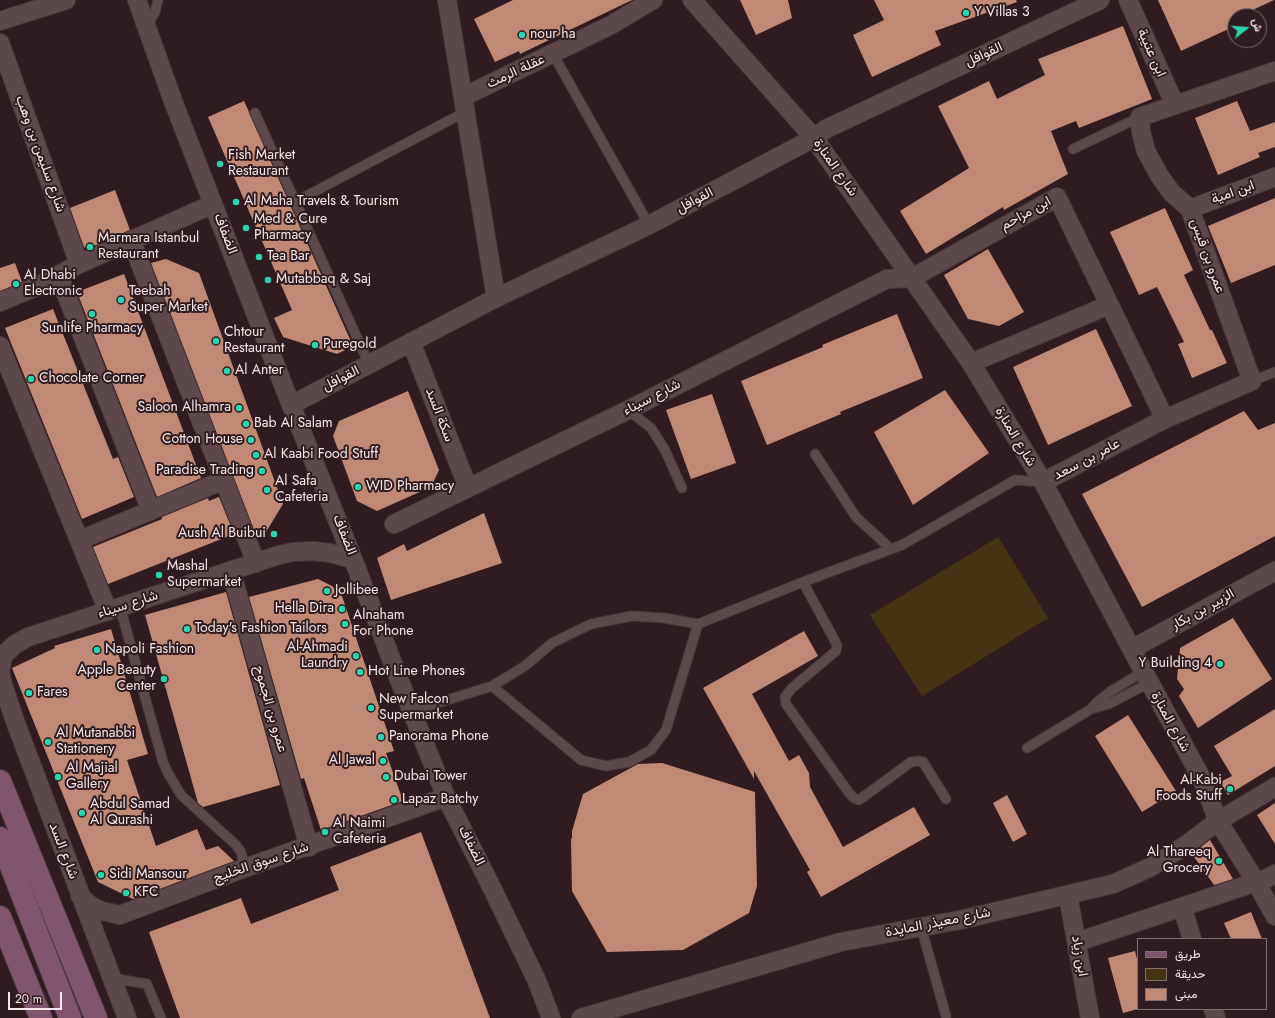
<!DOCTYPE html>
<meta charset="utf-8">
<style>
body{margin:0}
#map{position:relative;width:1275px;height:1018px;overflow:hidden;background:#301c20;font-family:Jost,Vazirmatn,sans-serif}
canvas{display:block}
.legend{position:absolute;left:1137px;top:938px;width:130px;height:72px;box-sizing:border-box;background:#301c20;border:1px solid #7f6d70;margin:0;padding:5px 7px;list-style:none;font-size:12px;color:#f5e7e9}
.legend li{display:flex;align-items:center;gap:8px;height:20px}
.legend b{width:20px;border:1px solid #7f6d70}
.north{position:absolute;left:1227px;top:8px;width:40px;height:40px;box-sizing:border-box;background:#301c20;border:1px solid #7f6d70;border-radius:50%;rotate:73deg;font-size:11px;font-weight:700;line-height:16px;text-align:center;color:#f5e7e9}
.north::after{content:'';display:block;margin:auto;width:14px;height:18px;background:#28d5ad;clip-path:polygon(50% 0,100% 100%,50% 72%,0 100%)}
.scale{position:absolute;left:8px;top:992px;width:54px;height:18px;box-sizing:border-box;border:2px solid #f5e7e9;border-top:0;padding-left:5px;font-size:12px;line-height:14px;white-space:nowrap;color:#f5e7e9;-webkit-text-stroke:3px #301c20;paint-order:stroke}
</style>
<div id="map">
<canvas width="1275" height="1018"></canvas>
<ul class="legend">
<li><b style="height:5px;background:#80566e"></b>طريق</li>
<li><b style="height:11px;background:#483214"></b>حديقة</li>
<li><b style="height:11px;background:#c08976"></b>مبنى</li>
</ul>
<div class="north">ش</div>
<div class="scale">20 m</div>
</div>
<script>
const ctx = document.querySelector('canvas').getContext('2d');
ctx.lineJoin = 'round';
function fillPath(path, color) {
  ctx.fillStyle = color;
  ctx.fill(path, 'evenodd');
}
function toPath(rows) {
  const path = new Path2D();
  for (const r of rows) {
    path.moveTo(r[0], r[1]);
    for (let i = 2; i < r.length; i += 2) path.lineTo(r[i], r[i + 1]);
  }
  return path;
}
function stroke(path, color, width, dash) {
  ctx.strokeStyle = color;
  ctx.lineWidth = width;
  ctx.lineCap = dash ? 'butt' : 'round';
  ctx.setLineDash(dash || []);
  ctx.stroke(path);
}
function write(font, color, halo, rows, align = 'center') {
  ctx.font = font + ' Jost,Vazirmatn,sans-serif';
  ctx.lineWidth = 4;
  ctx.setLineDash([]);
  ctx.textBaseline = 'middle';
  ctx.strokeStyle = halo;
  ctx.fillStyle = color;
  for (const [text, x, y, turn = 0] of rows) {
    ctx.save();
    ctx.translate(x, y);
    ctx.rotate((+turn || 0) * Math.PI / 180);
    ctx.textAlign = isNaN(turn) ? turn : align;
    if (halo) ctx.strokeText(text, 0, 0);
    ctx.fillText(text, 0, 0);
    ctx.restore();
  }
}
const green = toPath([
 [998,537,1048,618,922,696,870,615]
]);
const building = toPath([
 [513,0,632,0,520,54,519,51,495,62,474,19],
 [740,0,788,0,792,18,756,35],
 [874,0,1016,0,1017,2,935,31,941,45,872,77,853,35,884,20],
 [1158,0,1274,0,1240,16,1235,16,1235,26,1181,51],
 [1123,26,1152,99,1079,128,1076,121,1051,131,1068,174,1004,210,1003,207,926,254,900,211,969,168,938,106,989,81,997,99,1045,75,1038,59],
 [244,101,249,112,250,115,353,346,337,354,283,337,274,318,292,310,208,117],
 [1237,101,1250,131,1275,122,1275,147,1258,153,1260,157,1218,175,1195,118],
 [115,190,130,230,87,249,84,247,70,208],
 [1275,198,1275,265,1231,283,1208,226],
 [1165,208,1193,270,1184,275,1210,330,1212,330,1227,363,1192,378,1178,344,1184,342,1157,287,1139,295,1110,232],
 [988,249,1024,312,999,326,968,319,944,275],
 [166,259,199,273,283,504,266,532,256,535,151,263],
 [15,263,22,282,0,291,0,268],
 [124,274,201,478,157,497,77,292],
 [53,309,113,459,118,457,134,497,82,519,5,328],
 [897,314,923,378,840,412,841,414,767,445,741,381,823,347,822,345],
 [1096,329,1132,406,1048,445,1013,367],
 [945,390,989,453,913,505,874,432],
 [408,391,439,470,431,487,377,511,357,501,333,436,339,421],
 [712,394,736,463,691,479,666,410],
 [1244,411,1258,430,1275,423,1275,536,1142,607,1082,494],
 [219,497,234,534,108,584,93,547,162,519,162,517,208,498,209,501],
 [484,513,502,563,391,600,377,558,404,544,407,551],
 [318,579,332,586,342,596,394,751,386,753,403,801,321,830,304,778,301,779,249,597],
 [226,592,280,785,203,807,198,803,145,615],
 [1233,618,1272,679,1198,728,1179,696,1184,689,1177,679,1180,648],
 [111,629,148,754,127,760,156,846,197,829,206,850,218,846,234,861,133,899,98,882,12,668,55,648,54,646],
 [804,631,818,656,752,694,789,761,799,755,809,773,810,787,843,847,914,807,930,835,821,897,807,872,810,870,754,771,754,779,703,688],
 [1275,709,1275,766,1228,795,1220,782,1232,776,1214,746],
 [1128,715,1176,791,1142,812,1095,736],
 [662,763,755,792,757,886,749,913,683,950,607,952,572,891,571,839,572,838,572,831,583,794,638,764],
 [1007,795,1027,834,1013,842,993,803],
 [1275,803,1275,844,1257,815],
 [421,832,490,1018,180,1018,149,932,241,898,251,924,339,890,330,867],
 [1210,840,1233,879,1214,885,1192,854],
 [1251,912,1262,939,1231,939,1224,923],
 [1135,951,1138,963,1138,1009,1123,1013,1108,958]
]);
const service = toPath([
 [147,26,155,12,158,0],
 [553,54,649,225],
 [255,113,369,364],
 [1073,149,1140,117],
 [295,202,465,112],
 [1252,381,1275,372],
 [628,410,651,428,665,450,682,488],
 [815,454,856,517,891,549],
 [803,582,835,641,837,646,836,651,792,688,785,697,786,704,849,793,854,798,859,800,911,762,918,761,923,762,946,799],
 [120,607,163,762,168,773,181,795,236,845,241,852,243,861,242,869],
 [492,686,581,760,606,766,629,762,651,750,666,730,698,624],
 [1091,709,1109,704,1149,683],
 [412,711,492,686,525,666,552,643,591,624,632,616,664,618,698,624,803,582,902,545,1015,480,1043,482],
 [1027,748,1091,709,1097,702,1111,691,1143,672],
 [921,927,946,1016],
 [111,978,147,984,161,1018]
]);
const minor = toPath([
 [137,0,173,101,291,405,353,559,400,682,446,797,492,888,537,981,551,1018],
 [447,0,496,298],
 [692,0,814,138,971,363,1043,482,1132,650,1202,779,1218,821,1256,882,1275,916],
 [1128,0,1175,105],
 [0,21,66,0],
 [0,43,79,264],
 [463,97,611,25,653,0],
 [1190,209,1275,177],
 [131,240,256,563],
 [59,276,151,511],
 [0,302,38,286,79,264,213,204],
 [411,342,468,488],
 [0,346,108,611],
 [971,363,1109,305],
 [291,405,496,298,649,225,814,138,826,129,1100,0],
 [1043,482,1165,419,1252,381,1190,209,1171,192,1159,175,1146,151,1141,132,1140,117,1275,71],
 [394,524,628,410,887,279,912,278,1057,197,1165,419],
 [80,540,224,480],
 [231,571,309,847],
 [1132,650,1141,644,1275,571],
 [1068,895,1090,1018],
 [80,896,91,906,102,911,120,915,242,869,446,797],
 [1182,907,1192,939],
 [1077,942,1182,907,1268,878,1275,874],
 [1213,1009,1216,1018],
 [127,1018,15,721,2,682,0,671,3,656,14,645,28,637,279,555,293,552,313,551,330,553,353,559],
 [581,1018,841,942,921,927,960,920,1113,884,1151,867,1186,845,1218,821,1275,787]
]);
const secondary = toPath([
 [0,781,96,1018],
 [0,838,70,1018],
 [0,917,41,1018]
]);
const markers = [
 [966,13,4,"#28d5ad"],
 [522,35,4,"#28d5ad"],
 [220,164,4,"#28d5ad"],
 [236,202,4,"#28d5ad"],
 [246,228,4,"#28d5ad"],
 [90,247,4,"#28d5ad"],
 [259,257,4,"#28d5ad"],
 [268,280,4,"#28d5ad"],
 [16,284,4,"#28d5ad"],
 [121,300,4,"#28d5ad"],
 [92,314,4,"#28d5ad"],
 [216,341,4,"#28d5ad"],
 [315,345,4,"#28d5ad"],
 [227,371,4,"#28d5ad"],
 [31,379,4,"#28d5ad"],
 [239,408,4,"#28d5ad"],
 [246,424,4,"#28d5ad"],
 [251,440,4,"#28d5ad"],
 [256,455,4,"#28d5ad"],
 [262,471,4,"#28d5ad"],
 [358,487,4,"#28d5ad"],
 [267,490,4,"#28d5ad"],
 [274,534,4,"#28d5ad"],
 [159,575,4,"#28d5ad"],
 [327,591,4,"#28d5ad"],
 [342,609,4,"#28d5ad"],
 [345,624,4,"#28d5ad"],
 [187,629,4,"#28d5ad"],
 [97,650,4,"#28d5ad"],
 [356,656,4,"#28d5ad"],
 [1220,664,4,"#28d5ad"],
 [360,672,4,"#28d5ad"],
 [164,679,4,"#28d5ad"],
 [29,693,4,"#28d5ad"],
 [371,708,4,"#28d5ad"],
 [381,737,4,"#28d5ad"],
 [48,742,4,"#28d5ad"],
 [383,761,4,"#28d5ad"],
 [58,777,4,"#28d5ad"],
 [386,777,4,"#28d5ad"],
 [1230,789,4,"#28d5ad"],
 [394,800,4,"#28d5ad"],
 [82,813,4,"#28d5ad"],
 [325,832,4,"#28d5ad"],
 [1219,861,4,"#28d5ad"],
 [101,875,4,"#28d5ad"],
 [126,893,4,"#28d5ad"]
];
const poiNames = [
 ["Y Villas 3",974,13],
 ["nour ha",530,35],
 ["Fish Market",228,156],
 ["Restaurant",228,172],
 ["Al Maha Travels & Tourism",244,202],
 ["Med & Cure",254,220],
 ["Pharmacy",254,236],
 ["Marmara Istanbul",98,239],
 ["Restaurant",98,255],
 ["Tea Bar",267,257],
 ["Al Dhabi",24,276],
 ["Electronic",24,292],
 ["Mutabbaq & Saj",276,280],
 ["Teebah",129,292],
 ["Super Market",129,308],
 ["Sunlife Pharmacy",92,329,"center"],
 ["Chtour",224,333],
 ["Restaurant",224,349],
 ["Puregold",323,345],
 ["Al Anter",235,371],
 ["Chocolate Corner",39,379],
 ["Saloon Alhamra",231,408,"right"],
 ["Bab Al Salam",254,424],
 ["Cotton House",243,440,"right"],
 ["Al Kaabi Food Stuff",264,455],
 ["Paradise Trading",254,471,"right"],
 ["Al Safa",275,482],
 ["Cafeteria",275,498],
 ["WID Pharmacy",366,487],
 ["Aush Al Buibui",266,534,"right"],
 ["Mashal",167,567],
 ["Supermarket",167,583],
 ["Jollibee",335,591],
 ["Hella Dira",334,609,"right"],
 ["Alnaham",353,616],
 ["For Phone",353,632],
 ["Today's Fashion Tailors",195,629],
 ["Al-Ahmadi",348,648,"right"],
 ["Laundry",348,664,"right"],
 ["Napoli Fashion",105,650],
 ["Y Building 4",1212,664,"right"],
 ["Apple Beauty",156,671,"right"],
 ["Center",156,687,"right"],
 ["Hot Line Phones",368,672],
 ["Fares",37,693],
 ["New Falcon",379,700],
 ["Supermarket",379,716],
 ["Al Mutanabbi",56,734],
 ["Stationery",56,750],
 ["Panorama Phone",389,737],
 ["Al Jawal",375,761,"right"],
 ["Al Majial",66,769],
 ["Gallery",66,785],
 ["Dubai Tower",394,777],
 ["Al-Kabi",1222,781,"right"],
 ["Foods Stuff",1222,797,"right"],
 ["Lapaz Batchy",402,800],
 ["Abdul Samad",90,805],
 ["Al Qurashi",90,821],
 ["Al Naimi",333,824],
 ["Cafeteria",333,840],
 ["Al Thareeq",1211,853,"right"],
 ["Grocery",1211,869,"right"],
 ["Sidi Mansour",109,875],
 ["KFC",134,893]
];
const streetNames = [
 ["ابن عتيبة",1151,53,66],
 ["القوافل",984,55,-25],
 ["عقلة الرمث",516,72,-25],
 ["شارع سليمن بن وهب",40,154,70],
 ["شارع المنارة",835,168,55],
 ["ابن امية",1233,193,-20],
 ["القوافل",695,201,-28],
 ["ابن مزاحم",1026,214,-29],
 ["الضفاف",225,234,69],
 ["عمرو بن قيس",1207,256,70],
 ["القوافل",341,379,-27],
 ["شارع سيناء",652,398,-27],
 ["سكة السد",439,415,69],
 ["شارع المنارة",1015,437,59],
 ["عامر بن سعد",1087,460,-28],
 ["الضفاف",344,535,68],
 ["شارع سيناء",128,605,-18],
 ["الزبير بن بكار",1203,610,-29],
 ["عمرو بن الجموح",270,709,74],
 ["شارع المنارة",1170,722,61],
 ["الضفاف",471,846,63],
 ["شارع السد",63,851,69],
 ["شارع سوق الخليج",261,863,-19],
 ["شارع معيذر المايدة",938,923,-11],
 ["ابن زياد",1079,956,80]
];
fillPath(green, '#483214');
fillPath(building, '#c08976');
stroke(service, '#48383b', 11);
stroke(minor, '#48383b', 20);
stroke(secondary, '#48383b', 24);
stroke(service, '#5f484c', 9);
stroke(minor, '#5f484c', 18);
stroke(secondary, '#80566e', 22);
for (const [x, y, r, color] of markers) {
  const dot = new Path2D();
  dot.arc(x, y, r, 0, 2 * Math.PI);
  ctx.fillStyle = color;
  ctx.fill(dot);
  stroke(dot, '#301c20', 1.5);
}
write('14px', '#f5e7e9', '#301c20', poiNames, 'left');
write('14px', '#f5e7e9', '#301c20', streetNames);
</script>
